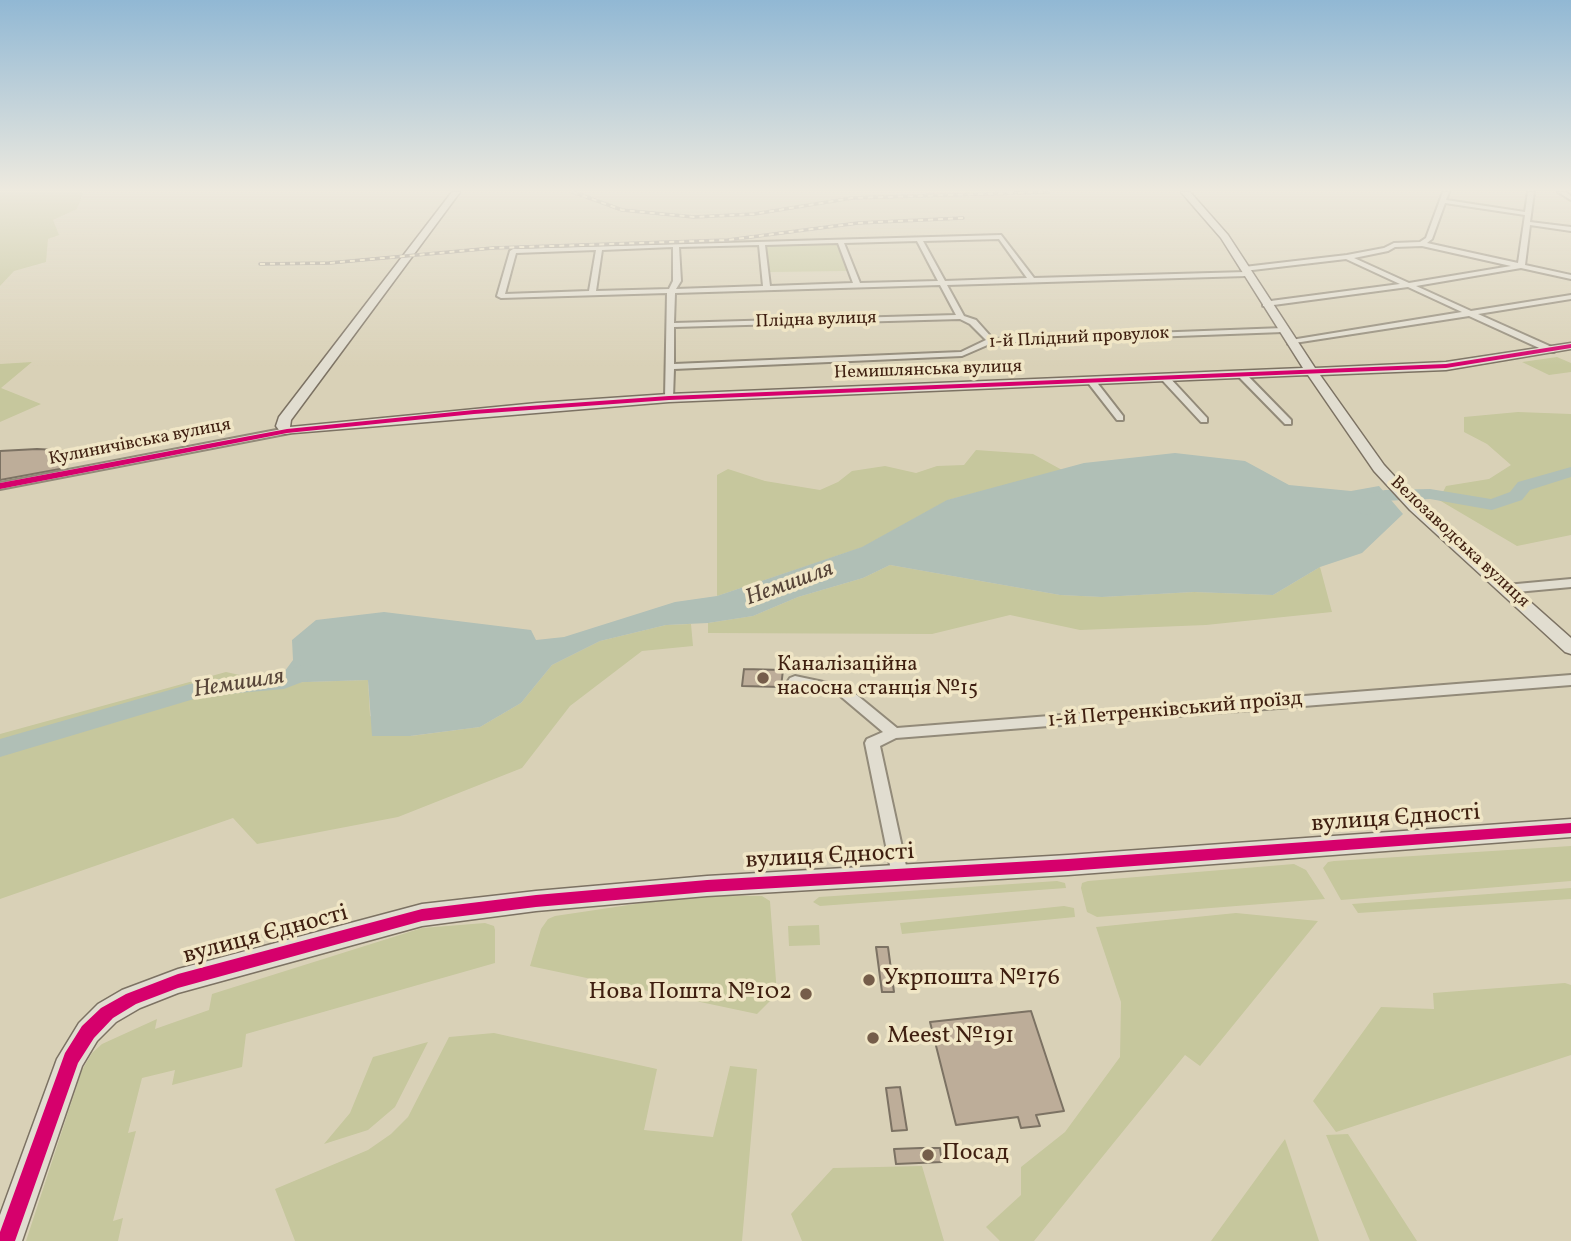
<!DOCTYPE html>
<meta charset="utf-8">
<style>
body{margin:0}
canvas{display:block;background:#d9d1b7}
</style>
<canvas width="1571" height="1241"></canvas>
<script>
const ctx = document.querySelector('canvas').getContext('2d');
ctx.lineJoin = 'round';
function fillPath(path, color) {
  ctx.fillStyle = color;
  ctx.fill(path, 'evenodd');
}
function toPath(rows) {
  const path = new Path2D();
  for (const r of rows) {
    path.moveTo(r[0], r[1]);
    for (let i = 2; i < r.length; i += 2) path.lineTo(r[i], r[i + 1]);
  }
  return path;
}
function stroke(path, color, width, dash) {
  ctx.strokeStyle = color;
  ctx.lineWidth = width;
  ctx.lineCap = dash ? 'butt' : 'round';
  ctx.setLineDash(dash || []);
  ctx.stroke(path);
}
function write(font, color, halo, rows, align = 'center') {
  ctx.font = font + ' Vollkorn,serif';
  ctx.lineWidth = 7;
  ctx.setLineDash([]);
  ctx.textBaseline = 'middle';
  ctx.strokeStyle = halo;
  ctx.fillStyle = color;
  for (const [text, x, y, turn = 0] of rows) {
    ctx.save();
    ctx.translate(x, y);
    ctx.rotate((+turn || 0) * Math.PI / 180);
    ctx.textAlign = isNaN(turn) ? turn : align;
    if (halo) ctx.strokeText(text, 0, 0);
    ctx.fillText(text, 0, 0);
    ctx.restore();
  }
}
const green = toPath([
 [0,192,83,192,77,209,53,220,59,235,48,239,46,262,14,271,0,286],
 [835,242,838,243,849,271,770,272,765,245,767,244],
 [1557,357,1571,363,1571,372,1549,375,1522,362],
 [32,362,1,388,41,404,0,422,0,364],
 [1518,412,1571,414,1571,535,1517,546,1439,500,1446,486,1489,479,1511,465,1487,444,1464,432,1464,417],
 [976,450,1033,454,1062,470,948,500,863,547,717,596,717,475,728,469,765,481,820,490,838,482,852,471,885,466,916,473,937,466,964,465],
 [890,565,1060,595,1102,597,1194,592,1273,595,1320,567,1332,612,1206,625,1080,630,1010,615,932,634,708,633,708,623,753,616,798,597,863,578],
 [691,624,693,646,642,651,570,706,522,768,398,817,257,844,233,818,0,899,0,734,226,672,276,683,368,680,370,716,411,736,480,727,521,703,552,665,600,641,666,625],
 [1571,846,1571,881,1341,900,1323,868,1328,862,1334,861],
 [1294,864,1306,870,1325,899,1097,917,1087,912,1081,888,1082,883,1088,881],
 [1057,881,1065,883,1066,888,820,906,813,902,819,897],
 [1571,888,1571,899,1358,913,1352,904],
 [696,895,762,896,770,901,777,994,757,1014,530,966,541,929,548,919,555,916],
 [1064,906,1074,908,1075,917,902,934,900,923],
 [1236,913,1318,921,1200,1066,1185,1055,1034,1241,1000,1241,986,1227,1021,1195,1021,1167,1065,1132,1120,1057,1121,1002,1096,927],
 [485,923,494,926,495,930,495,963,246,1034,242,1067,172,1085,175,1070,142,1078,128,1133,136,1131,113,1221,123,1218,118,1241,26,1241,82,1070,92,1053,102,1044,157,1019,155,1029,209,1010,212,994,422,928],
 [819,925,820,945,789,946,788,926],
 [1565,983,1571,985,1571,1055,1336,1132,1313,1101,1381,1007,1434,1009,1433,993],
 [494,1033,657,1069,644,1130,713,1137,730,1066,757,1069,742,1241,295,1241,275,1189,368,1150,391,1134,408,1117,449,1037],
 [428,1042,395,1107,368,1130,324,1144,350,1113,373,1057],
 [1348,1134,1417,1241,1370,1241,1326,1135],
 [1285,1139,1319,1241,1211,1241],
 [922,1166,944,1241,802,1241,791,1214,833,1168]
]);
const water = toPath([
 [1175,453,1245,461,1289,485,1351,491,1379,486,1403,514,1362,553,1320,567,1273,595,1194,592,1102,597,1060,595,890,565,863,578,798,597,753,616,708,623,666,625,600,641,552,665,521,703,480,727,410,736,372,736,368,680,276,683,293,660,292,640,316,620,384,612,531,630,536,640,564,637,675,602,717,596,862,547,947,500,1084,463]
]);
const river = toPath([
 [1571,467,1571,477,1530,490,1522,500,1492,510,1430,499,1382,501,1370,514,1364,515,1355,510,1370,493,1385,490,1430,489,1491,499,1510,492,1518,482,1571,467],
 [302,665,310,667,313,673,310,679,284,689,204,696,0,757,0,739,204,680,274,675,302,665]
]);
const building = toPath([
 [37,449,77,451,60,469,0,480,0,451,37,449],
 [744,669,783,670,781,687,742,686,744,669],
 [876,947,888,947,894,992,882,992,876,947],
 [1031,1011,1064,1111,1036,1115,1040,1126,1021,1128,1018,1117,956,1125,930,1022,1031,1011],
 [900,1087,907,1130,892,1131,886,1088,900,1087],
 [921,1148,940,1148,942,1162,896,1164,894,1149,921,1148]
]);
const street = toPath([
 [1443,192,1449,192,1446,200,1525,212,1528,192,1534,192,1530,222,1571,227,1571,231,1530,225,1525,265,1571,275,1571,279,1521,268,1416,286,1471,311,1571,295,1571,299,1478,314,1554,348,1554,352,1548,352,1469,316,1288,344,1288,340,1291,340,1462,312,1408,287,1266,306,1263,306,1263,302,1400,284,1346,259,1244,271,1241,269,1244,267,1347,255,1384,248,1394,243,1420,242,1426,238,1443,192],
 [1445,203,1525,215,1518,263,1427,243,1432,239,1445,203],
 [1422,246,1511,266,1409,283,1354,258,1388,251,1395,247,1422,246],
 [1558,192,1566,192,1571,196,1571,200,1558,192],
 [1001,235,1034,278,1246,272,1249,274,1246,276,947,285,964,316,976,320,993,339,1283,328,1287,330,1283,332,992,343,962,356,674,369,673,398,669,401,665,398,667,293,501,298,497,296,510,251,513,249,1001,235],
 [999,239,1027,278,945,281,923,241,999,239],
 [917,241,938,281,860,283,844,243,917,241],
 [838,243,853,283,770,286,765,245,838,243],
 [759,245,763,286,676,289,681,281,679,247,759,245],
 [673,247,673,281,669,289,596,291,602,250,673,247],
 [596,250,589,291,505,294,516,253,596,250],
 [940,285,956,315,674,323,675,293,940,285],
 [960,319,970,324,986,340,961,352,674,364,674,327,960,319],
 [1239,373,1245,373,1291,420,1291,424,1285,424,1239,377,1239,373],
 [1163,377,1169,377,1207,418,1207,422,1201,422,1163,381,1163,377],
 [1089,380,1095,380,1123,416,1123,420,1117,420,1089,384,1089,380],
 [287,428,290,429,290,433,0,489,0,483,287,428],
 [1571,579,1571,587,1506,593,1500,589,1506,585,1571,579],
 [1571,675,1571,685,896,738,880,746,908,875,906,880,900,882,894,880,892,875,865,743,867,739,883,732,838,694,795,686,790,684,788,681,790,678,795,676,847,687,897,728,1571,675]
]);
const secondary = toPath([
 [452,192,460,192,291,420,290,427,537,403,669,394,1303,368,1221,238,1181,192,1190,192,1228,235,1315,368,1446,362,1571,343,1571,349,1446,370,1320,375,1384,465,1420,504,1571,638,1571,654,1565,652,1410,510,1374,471,1308,375,669,402,282,434,276,426,279,417,452,192],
 [1571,819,1571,837,1068,875,707,896,536,911,422,926,178,993,140,1008,116,1022,97,1041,82,1066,22,1241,0,1241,0,1215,57,1059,79,1023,98,1004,122,990,178,969,422,904,536,891,707,876,1068,855,1571,819]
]);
const rail = toPath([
 [573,192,622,210,694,217,754,214,852,198,1048,192],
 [260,264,329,263,493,248,728,240,858,223,963,218]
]);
const cycleway = toPath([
 [1571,344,1571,348,1446,368,669,400,474,414,287,433,0,489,0,483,287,429,474,410,669,396,1446,364,1571,344],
 [1571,823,1571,833,1068,871,707,892,536,907,422,921,178,988,136,1004,113,1018,94,1038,78,1063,15,1241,0,1241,0,1232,65,1053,82,1026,101,1008,126,994,178,974,422,909,536,895,707,880,1068,859,1571,823]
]);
const markers = [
 [763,678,7,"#755d4a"],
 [869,980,7,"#755d4a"],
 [806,994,7,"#755d4a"],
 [873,1038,7,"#755d4a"],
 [928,1155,7,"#755d4a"]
];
const farStreetnames = [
 ["Плідна вулиця",816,321,-2],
 ["1-й Плідний провулок",1079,339,-3],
 ["Немишлянська вулиця",928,371,-2],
 ["Кулиничівська вулиця",140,443,-11],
 ["Велозаводська вулиця",1459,543,43]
];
const poiNames = [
 ["Каналізаційна",777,666],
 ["насосна станція №15",777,690]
];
const streetNames = [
 ["1-й Петренківський проїзд",1175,711,-5]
];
const waterNames = [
 ["Немишля",790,585,-20],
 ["Немишля",239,685,-9]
];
const nearStreetnames = [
 ["вулиця Єдності",1396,820,-4],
 ["вулиця Єдності",830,858,-3],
 ["вулиця Єдності",266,936,-15]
];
const nearPoinames = [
 ["Укрпошта №176",883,980],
 ["Нова Пошта №102",792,994,"right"],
 ["Meest №191",887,1038],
 ["Посад",942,1155]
];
fillPath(green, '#c6c79d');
fillPath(water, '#b0bfb6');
fillPath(river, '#b0bfb6');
fillPath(building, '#bdad99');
stroke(building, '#7c7263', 2);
stroke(street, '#928a79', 4);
stroke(secondary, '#7c7263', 3);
fillPath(street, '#e1ddd0');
fillPath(secondary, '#e1ddd0');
stroke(rail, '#a49d92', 3.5);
stroke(rail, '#f0e6c6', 2, [5]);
fillPath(cycleway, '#d6006c');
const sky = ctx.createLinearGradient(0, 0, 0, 366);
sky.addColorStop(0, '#91b8d4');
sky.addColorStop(0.52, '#eeeadf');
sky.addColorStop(1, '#eeeadf00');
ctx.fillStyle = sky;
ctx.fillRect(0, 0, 1571, 366);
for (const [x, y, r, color] of markers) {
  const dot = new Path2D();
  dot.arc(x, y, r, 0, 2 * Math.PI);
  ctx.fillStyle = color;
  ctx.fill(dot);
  stroke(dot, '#f0e6c6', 2.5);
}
write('18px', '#3f1f10', '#f0e6c6', farStreetnames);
write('21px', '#3f1f10', '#f0e6c6', poiNames, 'left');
write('21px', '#3f1f10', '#f0e6c6', streetNames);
write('italic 23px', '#574539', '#f0e6c6', waterNames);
write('24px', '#3f1f10', '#f0e6c6', nearStreetnames);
write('24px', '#3f1f10', '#f0e6c6', nearPoinames, 'left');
</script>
